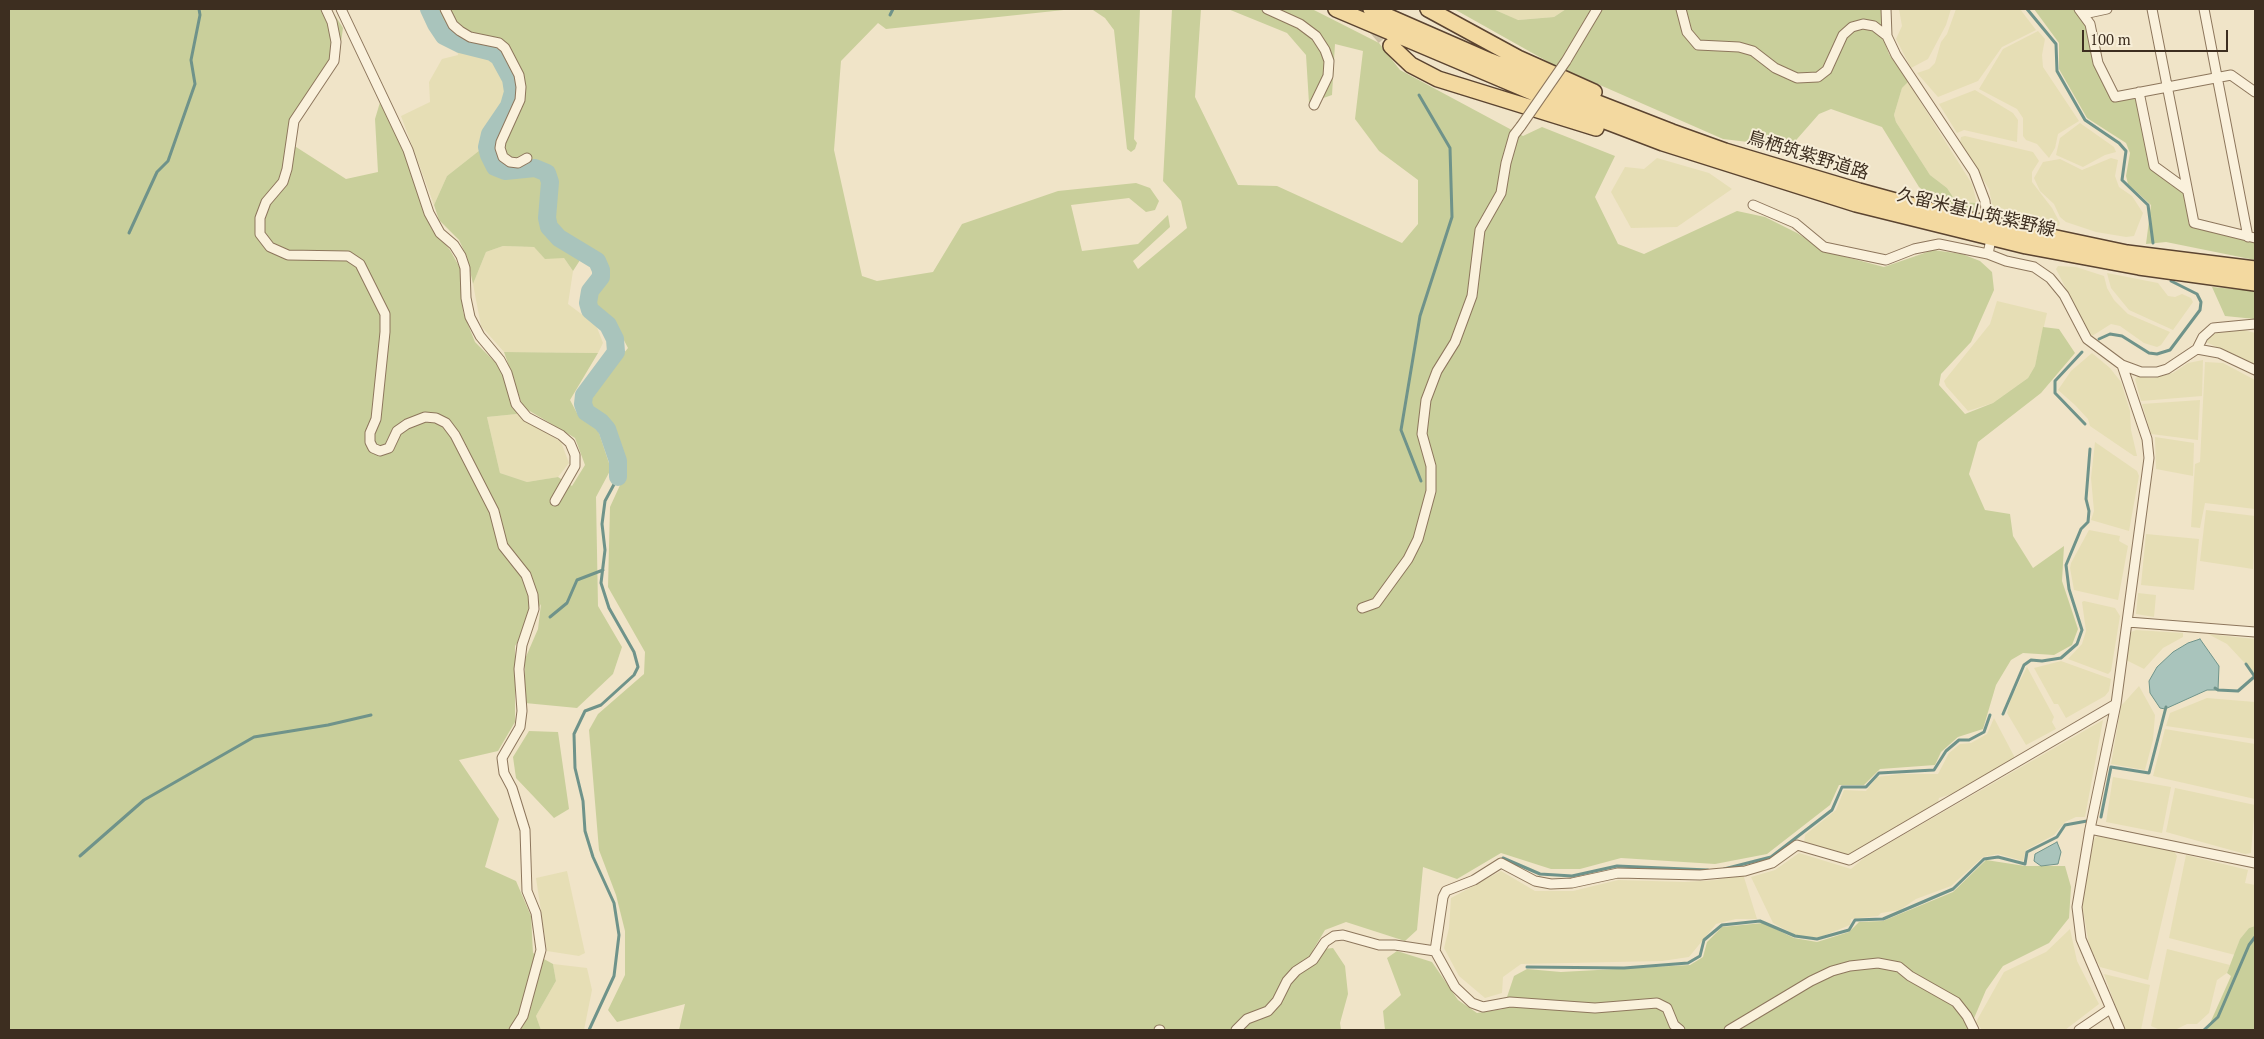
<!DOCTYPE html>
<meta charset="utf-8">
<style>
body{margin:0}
#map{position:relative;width:2264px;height:1039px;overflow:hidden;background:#f0e4c8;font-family:"PT Serif",serif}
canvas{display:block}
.frame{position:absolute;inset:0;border:10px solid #3d2e20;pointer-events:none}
.scale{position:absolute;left:2082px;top:30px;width:146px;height:22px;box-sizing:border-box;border:2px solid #3d2e20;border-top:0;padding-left:6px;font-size:15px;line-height:18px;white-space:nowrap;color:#3d2e20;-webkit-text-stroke:4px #f7eed8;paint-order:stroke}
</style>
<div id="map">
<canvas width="2264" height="1039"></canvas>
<div class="frame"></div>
<div class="scale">100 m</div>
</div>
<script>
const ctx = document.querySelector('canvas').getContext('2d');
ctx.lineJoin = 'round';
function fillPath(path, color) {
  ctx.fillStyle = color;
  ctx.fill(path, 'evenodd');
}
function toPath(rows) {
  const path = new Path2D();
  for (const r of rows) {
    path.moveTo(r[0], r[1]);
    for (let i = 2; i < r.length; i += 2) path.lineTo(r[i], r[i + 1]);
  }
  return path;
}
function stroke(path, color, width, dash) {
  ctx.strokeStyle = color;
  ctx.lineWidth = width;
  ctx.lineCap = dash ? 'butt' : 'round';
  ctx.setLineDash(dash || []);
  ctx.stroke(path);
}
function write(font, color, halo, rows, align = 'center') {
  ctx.font = font + ' "PT Serif","Noto Sans JP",serif';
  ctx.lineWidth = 4;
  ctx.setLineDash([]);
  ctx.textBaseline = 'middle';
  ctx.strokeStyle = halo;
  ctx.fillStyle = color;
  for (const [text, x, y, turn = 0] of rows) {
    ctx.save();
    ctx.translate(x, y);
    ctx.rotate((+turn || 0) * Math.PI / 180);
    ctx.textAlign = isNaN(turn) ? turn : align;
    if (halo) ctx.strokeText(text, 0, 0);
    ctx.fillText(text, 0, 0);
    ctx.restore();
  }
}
const farmland = toPath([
 [1493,9,1566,9,1554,17,1517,20],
 [1899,9,1951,9,1946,25,1928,59,1911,68,1896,39,1902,26],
 [1956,9,2020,9,2036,30,2002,47,1978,81,1938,97,1917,73,1929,69,1935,63,1941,42,1947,34],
 [2038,31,2045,39,2042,55,2043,67,2079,121,2058,134,2055,148,2049,158,2037,144,2026,140,2023,136,2023,118,2017,109,1979,89,2003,49],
 [457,48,495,57,508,83,507,100,484,131,480,150,447,176,434,205,401,116,430,102,429,82,442,59,458,55],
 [1908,82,1972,184,1977,203,1962,202,1953,197,1947,188,1930,175,1896,122,1894,115,1902,88],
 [1975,90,2013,113,2018,120,2017,142,1964,130,1957,133,1939,104],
 [2080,123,2114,147,2116,152,2105,155,2083,167,2056,155,2060,138],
 [1965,136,2033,152,2039,161,2032,172,2032,182,2052,208,2060,223,2059,226,1993,210,1989,189,1960,143,1961,137],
 [1657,158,1709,173,1732,189,1677,227,1631,228,1611,192,1625,167,1644,169],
 [2111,158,2118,160,2115,176,2119,187,2132,196,2143,213,2134,236,2126,237,2096,232,2066,222,2060,217,2054,204,2040,191,2034,178,2043,162,2060,159,2082,170],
 [503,246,534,247,545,258,564,258,573,271,568,304,596,325,603,343,598,353,504,352,481,326,473,284,486,252],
 [2058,266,2076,267,2104,276,2107,288,2114,300,2128,314,2170,332,2161,345,2157,347,2144,343,2120,326,2111,324,2092,336,2089,334,2056,269],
 [2107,273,2158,283,2168,296,2175,297,2182,294,2191,298,2193,302,2173,330,2129,310,2111,288],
 [1997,301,2047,313,2035,366,2028,378,1993,403,1968,411,1946,386,1944,381,1990,324],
 [2244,330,2255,333,2255,365,2206,342,2210,336,2217,333],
 [2092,353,2110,368,2121,382,2130,411,2131,430,2137,456,2134,456,2090,426,2088,419,2075,405,2058,390,2071,371],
 [2203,360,2202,396,2141,401,2135,379,2138,376,2153,378,2173,373,2188,363],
 [2205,362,2223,363,2255,380,2255,509,2205,503,2200,528,2191,527,2195,464,2200,462],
 [2200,400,2198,440,2151,434,2142,404],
 [517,414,561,442,569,463,558,477,527,482,500,473,487,417],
 [2155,437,2194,443,2193,476,2156,469],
 [2095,442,2137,471,2139,476,2129,531,2091,520,2094,511,2091,478],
 [2206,510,2255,516,2253,569,2200,561],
 [2089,530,2120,536,2119,541,2128,546,2118,600,2074,590,2070,568,2071,563],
 [2146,534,2199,539,2194,590,2141,585],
 [2138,593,2156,595,2154,617,2136,614],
 [2084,601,2115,608,2120,616,2111,671,2108,674,2068,659,2082,644,2086,631,2082,602],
 [2136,630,2183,633,2183,637,2163,648,2144,669,2126,660,2131,632],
 [2208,634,2255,639,2255,674,2227,644],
 [2061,661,2111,679,2109,691,2105,696,2066,718,2058,704,2054,704,2034,668],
 [2027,667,2054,717,2052,722,2056,729,2026,745,2007,713,2011,698],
 [2139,686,2155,715,2153,740,2145,770,2111,764,2121,706],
 [2207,698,2255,702,2255,739,2166,726,2170,713],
 [1994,718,2014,756,2014,759,1958,792,1939,798,1937,805,1846,856,1804,843,1805,835,1836,810,1844,790,1866,791,1877,777,1900,774,1938,774,1949,753,1960,744,1971,743,1987,734],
 [2103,720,2085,817,2076,817,2065,822,2054,835,2026,850,2023,861,1998,854,1983,857,1951,886,1916,899,1900,910,1881,913,1878,916,1851,919,1850,925,1818,938,1797,936,1773,923,1751,877,1775,870,1799,853,1851,869,1865,857],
 [2165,729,2255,744,2255,799,2153,776],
 [2113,777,2171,787,2162,833,2106,822],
 [2175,788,2255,805,2251,853,2245,854,2166,832],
 [2097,836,2173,850,2177,856,2148,980,2100,967,2089,945,2082,904,2094,839],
 [2186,855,2248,870,2245,883,2255,885,2255,926,2249,928,2240,939,2235,955,2169,938],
 [567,871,585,953,579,956,547,951,536,878],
 [1501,871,1535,891,1573,891,1618,880,1685,882,1716,880,1743,874,1757,919,1736,919,1716,924,1689,957,1662,961,1521,964,1503,977,1502,993,1485,998,1459,976,1444,948,1449,928,1451,898],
 [2070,929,2077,961,2099,1004,2065,1030,1982,1030,1976,1022,2004,972,2046,952],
 [2167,949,2230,965,2227,973,2217,980,2209,1013,2197,1024,2187,1024,2175,1030,2160,1030,2151,1026],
 [553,964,587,968,592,990,584,1030,541,1030,536,1016,556,981],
 [2104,974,2150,985,2141,1030,2124,1030]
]);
const green = toPath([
 [9,9,331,9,343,28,338,64,299,116,293,145,346,179,378,172,375,119,381,99,403,149,431,228,450,250,460,268,463,312,475,342,499,366,517,414,487,417,500,473,527,482,558,477,572,486,585,465,575,438,523,407,504,352,598,353,570,400,578,415,598,430,611,469,596,497,598,606,622,647,613,674,577,708,525,703,525,659,538,629,541,604,515,646,515,722,498,751,459,760,499,819,485,867,516,881,531,916,533,953,553,964,556,981,536,1016,541,1030,9,1030],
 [435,9,1073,9,886,29,878,23,841,61,834,150,862,276,877,281,933,272,962,224,1058,191,1136,183,1150,188,1159,201,1155,210,1146,212,1129,198,1071,205,1082,251,1138,244,1168,215,1170,227,1133,261,1138,269,1187,228,1181,201,1163,181,1172,9,1201,9,1195,97,1238,185,1277,186,1402,243,1418,224,1418,180,1379,151,1355,119,1363,51,1335,44,1332,95,1309,103,1306,55,1287,33,1228,9,1312,9,1379,43,1400,70,1523,136,1542,127,1615,156,1595,197,1618,244,1644,254,1737,211,1765,217,1797,233,1827,252,1884,267,1933,250,1962,254,1980,261,1992,272,1994,290,1971,342,1941,374,1939,385,1965,414,1993,403,2028,378,2035,366,2043,327,2059,329,2075,353,2041,393,1978,442,1969,474,1985,510,2010,514,2013,536,2033,568,2064,546,2062,581,2078,629,2072,645,2054,655,2023,653,2011,660,1996,685,1983,729,1958,737,1941,752,1935,765,1880,769,1864,785,1839,785,1830,805,1767,854,1715,864,1621,858,1580,869,1551,869,1501,853,1457,879,1423,867,1417,930,1405,941,1346,922,1325,930,1313,950,1333,948,1345,966,1348,994,1340,1023,1341,1030,679,1030,685,1004,617,1022,608,1010,625,975,625,931,616,895,599,850,589,730,598,714,644,674,645,652,608,587,610,507,626,472,609,419,593,410,590,394,628,348,616,325,596,311,594,295,610,274,601,257,568,239,551,219,555,179,551,170,537,163,515,167,505,166,497,159,492,147,493,135,513,105,516,88,502,56,493,49,454,37,441,23],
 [1081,9,1140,9,1134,139,1137,143,1135,149,1131,152,1127,149,1114,30,1105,18,1093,10],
 [1454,9,1493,9,1518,20,1554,17,1566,9,1882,9,1883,38,1889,54,1908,82,1902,88,1894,115,1896,122,1930,175,1947,188,1953,197,1962,202,1977,203,1979,215,1945,207,1919,187,1882,127,1831,109,1819,114,1790,147,1723,139,1552,64],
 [2034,9,2075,9,2089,24,2114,101,2139,96,2152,167,2184,192,2189,225,2255,240,2255,260,2166,242,2146,244,2151,205,2128,184,2126,176,2130,153,2126,143,2087,118,2059,69,2059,43],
 [480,150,492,175,517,178,536,174,546,183,543,223,555,240,582,257,573,271,564,258,545,259,534,247,503,246,486,252,473,284,467,257,459,240,439,220,434,205,447,176],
 [2212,287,2255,291,2255,319,2225,316],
 [529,731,558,732,569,809,554,818,516,778,513,757],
 [1986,860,2025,866,2065,866,2071,887,2069,918,2049,943,2003,966,1986,990,1969,1030,1385,1030,1383,1011,1401,995,1387,958,1397,951,1432,962,1458,1000,1477,1013,1503,1009,1514,976,1527,969,1561,972,1690,965,1703,957,1707,942,1722,927,1763,923,1794,938,1817,942,1849,932,1859,922,1883,921,1953,892],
 [2255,926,2255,1030,2207,1030,2231,976,2227,973,2240,939,2249,928]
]);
const water = toPath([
 [2200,639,2219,666,2218,690,2207,690,2165,709,2160,708,2150,693,2149,681,2157,667,2173,652,2188,643,2200,639],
 [2057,842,2061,852,2058,864,2041,866,2034,861,2035,854,2057,842]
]);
const stream = toPath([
 [2027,9,2056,44,2057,71,2085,120,2119,143,2126,151,2122,180,2148,205,2153,243],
 [890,15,893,9],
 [1419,95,1450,148,1452,217,1420,316,1401,430,1421,481],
 [129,233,157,172,168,161,195,84,191,60,200,15,199,9],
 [2099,339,2110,334,2122,336,2149,353,2157,354,2170,350,2200,310,2201,302,2197,294,2171,281],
 [2082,352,2055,381,2055,393,2085,424],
 [550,617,567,603,577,580,603,570],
 [2246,664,2255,677],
 [2215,688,2218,690,2238,691,2254,677],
 [2003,714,2024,665,2031,660,2042,661,2061,658,2077,644,2082,630,2069,589,2066,565,2081,529,2088,522,2089,511,2086,499,2090,449],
 [2101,817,2111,767,2149,773,2166,707],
 [80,856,144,800,254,737,328,725,371,715],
 [1503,858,1540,874,1572,876,1617,866,1708,870],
 [1724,869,1771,857,1832,810,1842,787,1866,787,1879,773,1934,770,1946,751,1959,740,1969,740,1984,732,1990,715],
 [1527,967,1624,968,1688,963,1700,956,1704,940,1722,925,1760,921,1795,936,1817,939,1849,930,1855,920,1883,919,1953,889,1984,859,1998,857,2025,864,2027,852,2057,837,2065,825,2087,821],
 [589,1030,614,976,619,935,614,903,593,857,585,831,583,801,575,768,574,734,585,711,601,705,634,675,638,667,634,652,609,608,601,583,605,550,602,524,605,501,618,477],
 [2204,1030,2218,1017,2249,945,2255,937]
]);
const river = toPath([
 [429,9,436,24,444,36,460,44,492,52,499,57,511,79,513,92,509,106,490,134,487,147,489,155,495,167,505,171,535,168,547,173,550,182,547,218,549,227,559,238,597,261,601,270,601,277,590,291,588,303,590,310,608,325,615,339,616,352,584,395,583,404,586,412,601,422,607,429,618,461,618,477]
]);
const primaryTunnel = toPath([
 [1360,9,1391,46]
]);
const street = toPath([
 [326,9,332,22,336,42,334,61,294,121,287,169,283,182,266,202,260,218,260,234,270,247,288,255,348,256,360,264,385,314,385,332,376,419,370,433,370,442,373,448,380,451,389,448,397,431,407,424,425,417,436,418,446,423,455,435,494,511,503,546,526,575,533,595,534,609,522,645,519,669,522,711,520,727,502,758,504,773,512,788,525,830,527,891,536,913,541,950,523,1016,514,1030],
 [341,9,408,150,429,213,440,233,454,245,461,256,465,268,466,298,470,317,480,336,500,360,507,373,516,404,527,417,561,435,570,443,575,455,575,466,555,501],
 [445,9,453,25,460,31,470,37,499,43,505,48,519,75,521,87,520,100,501,142,500,148,503,157,510,162,518,163,527,158],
 [1267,9,1300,24,1316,36,1325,50,1329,61,1328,76,1314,105],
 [1681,9,1687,32,1698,45,1739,47,1753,51,1775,68,1797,78,1818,77,1827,70,1843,35,1852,27,1863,24,1874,26,1887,36],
 [1886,9,1887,36,1896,55,1974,172,1985,201,1987,217],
 [2079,9,2090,24,2098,63,2115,97,2231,75,2255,92],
 [2152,9,2194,223,2255,238],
 [2204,9,2248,237],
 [2084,14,2107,9],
 [1566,61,1597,9],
 [2139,92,2154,166,2187,190],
 [1753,205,1795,223,1824,247,1886,260,1914,249,1939,244,1988,254],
 [1990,244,1988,254,2006,261,2034,267,2050,278,2064,295,2087,339,2122,365,2141,372,2157,372,2167,369,2197,349,2203,337,2213,328,2255,324],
 [2197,349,2219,353,2255,370],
 [1362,608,1376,603,1408,559,1418,539,1431,491,1431,466,1422,434,1426,400,1437,371,1455,342,1472,296,1480,230,1501,193,1506,163,1514,135,1521,126],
 [2128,622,2255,632],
 [2090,829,2255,863],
 [1159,1030,1160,1030],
 [1236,1030,1247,1019,1268,1011,1277,1001,1287,981,1296,971,1313,960,1325,942,1334,936,1343,935,1379,945,1395,945,1435,951],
 [1680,1030,1674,1025,1667,1008,1657,1003,1595,1008,1510,1002,1483,1007,1472,1003,1455,987,1435,951,1443,897,1446,891,1474,880,1501,863,1535,881,1551,884,1572,883,1618,873,1700,875,1745,871,1772,863,1797,845,1849,860,2116,704],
 [1729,1030,1811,981,1832,971,1850,966,1878,963,1899,967,1910,976,1956,1002,1967,1016,1974,1030],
 [2079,1030,2110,1009],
 [2120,1030,2081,939,2077,907,2090,829,2116,704,2149,458,2147,439,2122,365]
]);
const primary = toPath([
 [1336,9,1558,103,1663,143,1856,204,2026,246,2139,267,2255,283],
 [1371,9,1490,61,1672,132,1725,151,1859,191,1943,214,2127,253,2255,269],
 [1428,9,1518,58,1594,92],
 [1391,46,1411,65,1438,79,1596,128]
]);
const streetBridge = toPath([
 [1521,126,1566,61]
]);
const streetNames = [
 ["鳥栖筑紫野道路",1808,156,17],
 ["久留米基山筑紫野線",1976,213,13]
];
fillPath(farmland, '#e6deb5');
fillPath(green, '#c9cf9b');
fillPath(water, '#a9c4bc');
stroke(water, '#6f938a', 1);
stroke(stream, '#6f938a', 3);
stroke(river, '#a9c4bc', 18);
stroke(primaryTunnel, '#ccc0a6', 15, [15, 8]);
stroke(street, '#8d765c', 11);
stroke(primary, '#5b4430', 18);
stroke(street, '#faf1dc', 9);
stroke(primary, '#f3d9a0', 15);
stroke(streetBridge, '#8d765c', 11, []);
stroke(streetBridge, '#faf1dc', 9);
write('18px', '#3d2e20', '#f7eed8', streetNames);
</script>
